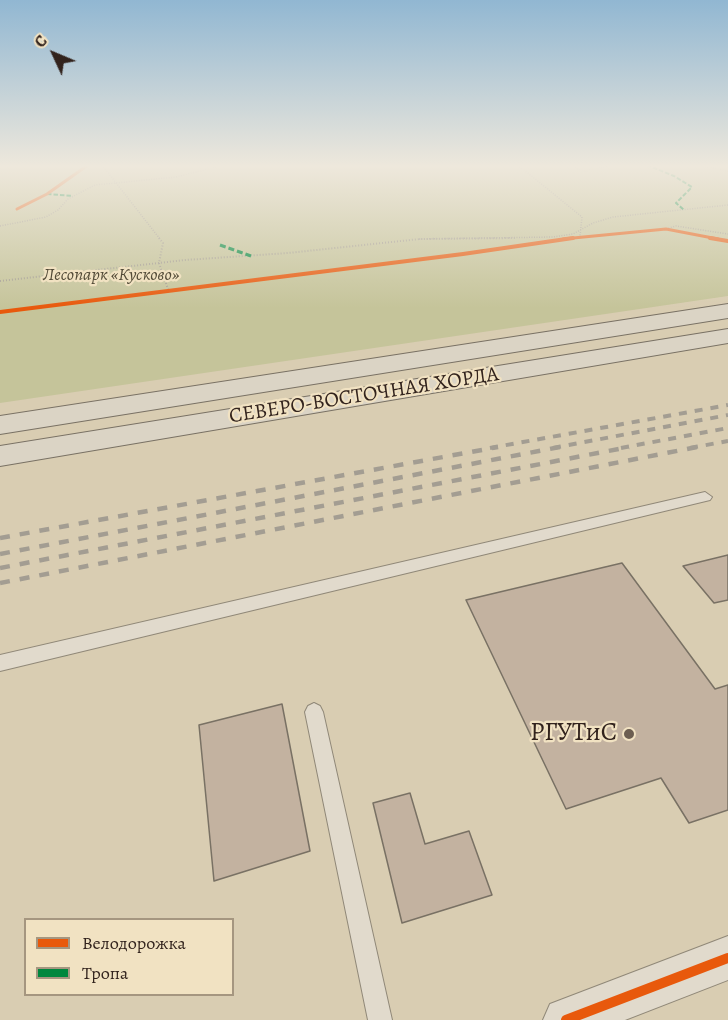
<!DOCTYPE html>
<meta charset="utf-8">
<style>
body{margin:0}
#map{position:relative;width:728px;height:1020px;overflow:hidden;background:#d9cdb2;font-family:Alegreya,serif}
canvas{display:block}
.legend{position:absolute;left:24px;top:918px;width:210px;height:78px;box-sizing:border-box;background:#f1e2c2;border:2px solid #a59680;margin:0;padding:8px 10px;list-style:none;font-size:18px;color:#32231d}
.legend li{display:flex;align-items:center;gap:12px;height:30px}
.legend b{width:30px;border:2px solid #a59680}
.north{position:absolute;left:24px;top:24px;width:60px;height:60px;-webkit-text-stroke:4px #f1e2c2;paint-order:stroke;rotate:314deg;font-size:16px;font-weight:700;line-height:24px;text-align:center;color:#32231d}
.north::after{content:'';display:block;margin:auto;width:21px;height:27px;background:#32231d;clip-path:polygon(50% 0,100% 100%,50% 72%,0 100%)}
</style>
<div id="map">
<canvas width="728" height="1020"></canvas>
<ul class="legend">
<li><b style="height:8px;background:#e8590c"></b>Велодорожка</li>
<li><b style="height:8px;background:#00873e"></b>Тропа</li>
</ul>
<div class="north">С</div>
</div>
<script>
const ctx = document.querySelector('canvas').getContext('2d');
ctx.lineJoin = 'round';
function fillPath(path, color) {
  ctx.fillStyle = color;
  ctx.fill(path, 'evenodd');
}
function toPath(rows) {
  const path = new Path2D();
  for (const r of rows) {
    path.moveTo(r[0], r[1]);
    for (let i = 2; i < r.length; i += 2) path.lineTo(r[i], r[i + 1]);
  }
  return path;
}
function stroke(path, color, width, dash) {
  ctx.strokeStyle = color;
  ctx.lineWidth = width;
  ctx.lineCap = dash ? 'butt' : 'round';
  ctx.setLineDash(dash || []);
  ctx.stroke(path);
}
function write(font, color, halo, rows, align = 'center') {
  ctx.font = font + ' Alegreya,serif';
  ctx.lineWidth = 4.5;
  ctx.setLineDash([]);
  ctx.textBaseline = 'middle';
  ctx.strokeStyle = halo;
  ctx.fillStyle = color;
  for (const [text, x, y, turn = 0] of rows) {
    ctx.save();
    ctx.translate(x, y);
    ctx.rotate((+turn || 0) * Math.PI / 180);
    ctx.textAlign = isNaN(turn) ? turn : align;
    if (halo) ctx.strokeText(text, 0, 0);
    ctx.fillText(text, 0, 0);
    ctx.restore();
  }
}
const green = toPath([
 [0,165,728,165,728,296,0,403]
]);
const building = toPath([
 [728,555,728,600,714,603,683,566,728,555],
 [622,563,715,689,728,685,728,810,689,823,661,778,566,809,466,600,622,563],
 [282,704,310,851,214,881,199,725,282,704],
 [410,793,425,844,469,831,492,895,402,923,373,803,410,793]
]);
const pathFar1 = toPath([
 [102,165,160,239],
 [518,165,582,217,580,236],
 [565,165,584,171,615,165],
 [698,165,728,171],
 [0,226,46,217,58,210,68,199,95,185,176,177,223,165],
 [666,229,676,226,728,234],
 [419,239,553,237,573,234,593,223,613,217,728,205]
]);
const path = toPath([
 [159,238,163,243,159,263,169,292],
 [0,281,185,260,288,253,420,239,516,238]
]);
const lane = toPath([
 [705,492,712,497,710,500,0,671,0,655,705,492],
 [314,703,320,706,323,712,392,1020,368,1020,305,712,308,706,314,703]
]);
const street = toPath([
 [728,936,728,980,625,1020,543,1020,550,1004,728,936]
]);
const primary = toPath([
 [728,304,728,318,0,434,0,416,728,304],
 [728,329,728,343,0,466,0,446,728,329]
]);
const railFar1 = toPath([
 [490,448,728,405],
 [553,448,728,415],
 [621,448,728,428],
 [690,448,728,441]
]);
const rail = toPath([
 [0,538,498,447],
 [0,554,560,447],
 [0,568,629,447],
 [0,583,697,447]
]);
const quietFar1 = toPath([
 [647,165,674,176,692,187,676,203,684,210],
 [47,194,73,196]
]);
const quiet = toPath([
 [220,245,251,256]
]);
const cyclewayFar2 = toPath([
 [17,209,47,194,88,165],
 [563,239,666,229,718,239]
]);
const cyclewayFar1 = toPath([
 [710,238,728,241],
 [0,312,463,254,573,238]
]);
const cycleway = toPath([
 [566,1020,728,958]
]);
const markers = [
 [629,734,6,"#6c5e51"]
];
const farParknames = [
 ["Лесопарк «Кусково»",111,276]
];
const streetNames = [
 ["СЕВЕРО-ВОСТОЧНАЯ ХОРДА",364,396,-9]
];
const nearPoinames = [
 ["РГУТиС",617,734]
];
fillPath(green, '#c5c49a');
fillPath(building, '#c3b2a0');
stroke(building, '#797164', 1.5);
stroke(lane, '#908878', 2);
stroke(street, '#908878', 2);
stroke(primary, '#797164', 2);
stroke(pathFar1, '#a39d92', 1.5, [1, 1.5]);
stroke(path, '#a39d92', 2, [1, 2]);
fillPath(lane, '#e1dacc');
fillPath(street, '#e1dacc');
fillPath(primary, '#dbd4c5');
stroke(railFar1, '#a39d92', 4, [8, 8]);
stroke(rail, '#a39d92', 4.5, [10, 10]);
stroke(quietFar1, '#00873e', 2, [4.5, 2]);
stroke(quiet, '#00873e', 3, [6, 3]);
stroke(cyclewayFar2, '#e8590c', 3);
stroke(cyclewayFar1, '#e8590c', 4);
stroke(cycleway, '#e8590c', 10);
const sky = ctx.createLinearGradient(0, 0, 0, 308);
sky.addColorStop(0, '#91b7d2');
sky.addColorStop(0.54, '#eee8dc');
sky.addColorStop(1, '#eee8dc00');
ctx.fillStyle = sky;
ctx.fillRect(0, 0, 728, 308);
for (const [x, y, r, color] of markers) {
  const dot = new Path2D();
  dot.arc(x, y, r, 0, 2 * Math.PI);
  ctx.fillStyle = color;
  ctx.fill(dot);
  stroke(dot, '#f1e2c2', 2);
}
write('italic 18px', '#524a37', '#f1e2c2', farParknames);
write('21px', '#32231d', '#f1e2c2', streetNames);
write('26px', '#32231d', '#f1e2c2', nearPoinames, 'right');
</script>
